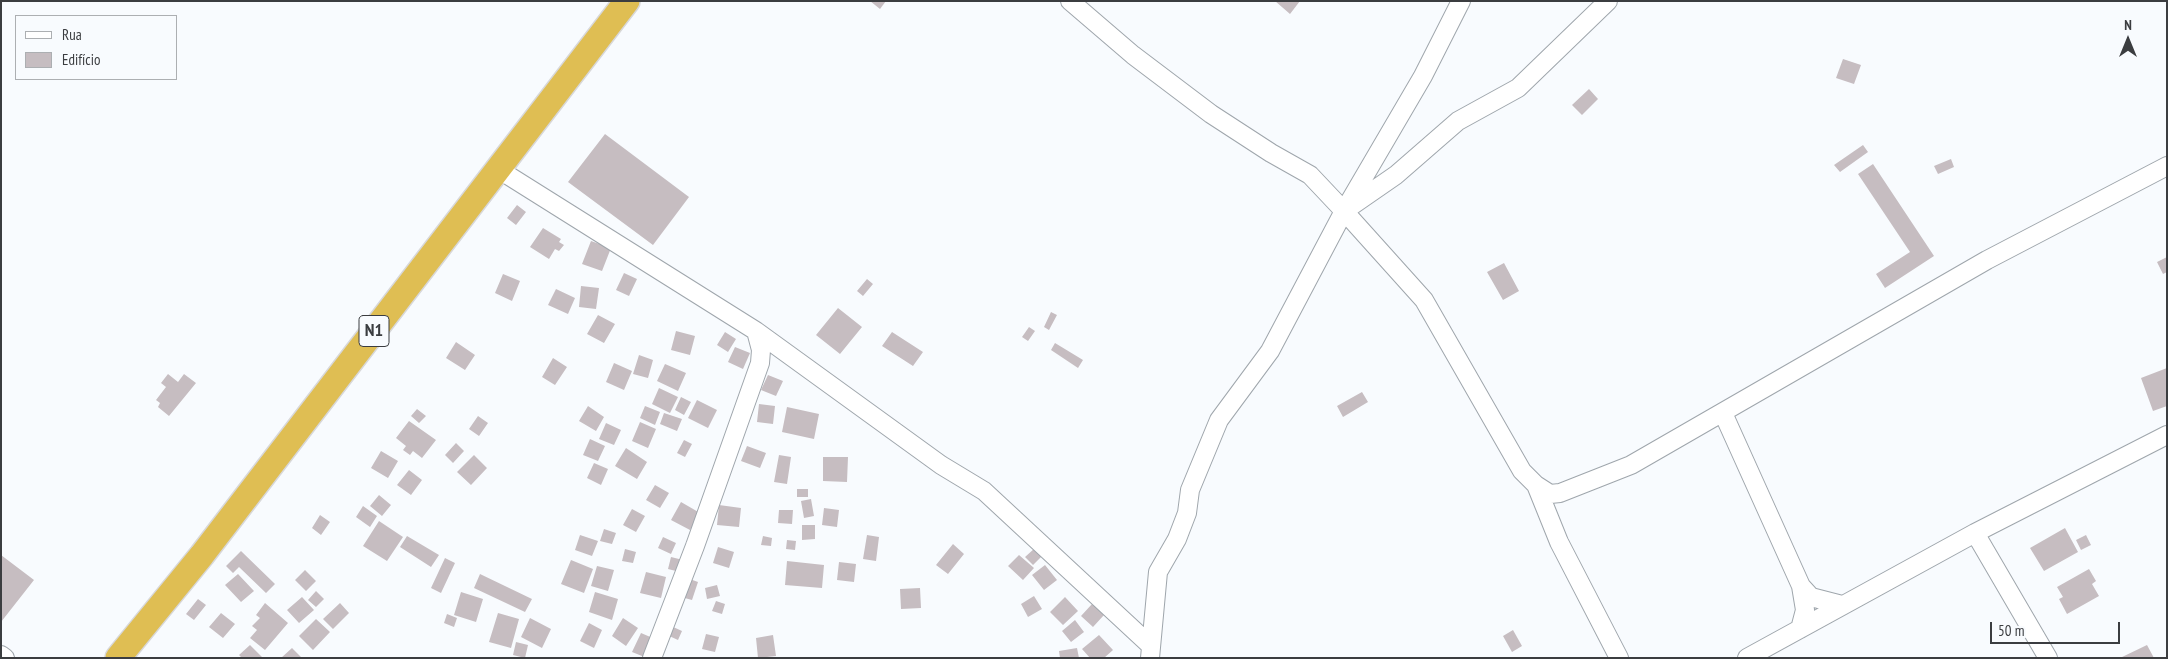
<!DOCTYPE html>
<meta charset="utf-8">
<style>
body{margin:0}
#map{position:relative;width:2168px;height:659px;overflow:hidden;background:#f8fbfe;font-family:"PT Sans Narrow",sans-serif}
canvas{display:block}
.frame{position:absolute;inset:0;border:2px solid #3b3d40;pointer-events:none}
.legend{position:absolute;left:15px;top:15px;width:162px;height:65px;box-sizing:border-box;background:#f8fbfe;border:1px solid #acafb2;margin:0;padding:6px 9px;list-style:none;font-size:15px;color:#3b3d40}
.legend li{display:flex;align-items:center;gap:10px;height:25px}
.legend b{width:25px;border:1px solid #acafb2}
.north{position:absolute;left:2103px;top:15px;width:50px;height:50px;-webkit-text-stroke:4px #f8fbfe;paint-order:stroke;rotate:0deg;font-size:14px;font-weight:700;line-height:20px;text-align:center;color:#3b3d40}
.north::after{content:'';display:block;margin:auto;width:18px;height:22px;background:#3b3d40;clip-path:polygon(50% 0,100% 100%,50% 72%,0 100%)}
.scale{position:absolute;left:1990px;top:622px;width:130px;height:22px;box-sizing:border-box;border:2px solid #3b3d40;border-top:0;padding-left:6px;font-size:15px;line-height:18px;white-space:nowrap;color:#3b3d40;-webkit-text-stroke:4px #f8fbfe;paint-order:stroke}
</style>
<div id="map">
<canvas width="2168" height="659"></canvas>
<div class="frame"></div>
<ul class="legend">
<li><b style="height:6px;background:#fff"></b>Rua</li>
<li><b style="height:14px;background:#c6bdc1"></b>Edifício</li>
</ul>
<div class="north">N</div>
<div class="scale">50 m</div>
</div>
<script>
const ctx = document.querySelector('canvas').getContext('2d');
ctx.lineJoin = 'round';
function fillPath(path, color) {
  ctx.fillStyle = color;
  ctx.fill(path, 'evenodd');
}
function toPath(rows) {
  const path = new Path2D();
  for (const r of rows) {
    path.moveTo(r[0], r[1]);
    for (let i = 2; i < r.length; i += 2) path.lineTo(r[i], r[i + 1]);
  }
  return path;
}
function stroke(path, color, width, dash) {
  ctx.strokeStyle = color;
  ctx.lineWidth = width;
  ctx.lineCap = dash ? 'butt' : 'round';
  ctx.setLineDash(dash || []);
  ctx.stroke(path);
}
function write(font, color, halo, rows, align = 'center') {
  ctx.font = font + ' "PT Sans Narrow",sans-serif';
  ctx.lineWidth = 4;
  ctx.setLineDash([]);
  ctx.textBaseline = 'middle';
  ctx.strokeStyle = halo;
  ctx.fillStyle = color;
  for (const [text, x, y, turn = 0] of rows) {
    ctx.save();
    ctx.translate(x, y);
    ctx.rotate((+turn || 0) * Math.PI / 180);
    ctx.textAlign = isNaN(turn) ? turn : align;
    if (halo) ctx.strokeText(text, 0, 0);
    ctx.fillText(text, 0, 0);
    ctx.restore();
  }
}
const building = toPath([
 [870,1,886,1,880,9],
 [1275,1,1300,1,1290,14],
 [1843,59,1861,65,1854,84,1836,78],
 [1589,89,1598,99,1582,115,1572,105],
 [605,134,689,197,653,245,568,182],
 [1863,145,1868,152,1840,172,1834,165],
 [1951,159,1954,167,1938,174,1934,166],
 [1873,164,1934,256,1885,288,1876,274,1910,252,1858,174],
 [517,205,526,212,516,225,507,218],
 [543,228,561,239,559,242,564,245,559,251,555,249,549,259,530,247],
 [591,241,611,248,602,271,582,264],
 [2167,257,2167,272,2163,274,2157,262],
 [1504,263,1519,291,1503,300,1487,272],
 [624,273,637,279,629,296,616,290],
 [503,274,520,281,512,301,495,293],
 [867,279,873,284,863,296,857,291],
 [581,286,599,288,596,309,579,307],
 [556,289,575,298,568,314,548,305],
 [838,308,862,327,840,354,816,335],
 [1051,312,1057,315,1049,330,1044,327],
 [598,315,615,324,604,343,587,334],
 [1029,327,1035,331,1028,341,1022,337],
 [676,331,695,336,690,355,671,350],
 [725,332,736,339,728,352,717,345],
 [892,332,923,352,913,366,882,346],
 [456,342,475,355,465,370,446,358],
 [1055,343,1083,360,1078,368,1051,350],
 [735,347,750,353,743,369,728,362],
 [639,355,653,360,648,378,633,374],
 [553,358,567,367,555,385,542,377],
 [614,363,632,371,624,390,606,382],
 [665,364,686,373,678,391,657,381],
 [2167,368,2167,406,2153,411,2141,378],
 [168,374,178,382,184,374,196,383,169,416,158,407,160,403,156,400,166,387,161,383],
 [768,375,783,381,776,396,761,390],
 [659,388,678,397,670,413,652,404],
 [1362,392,1368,402,1343,417,1337,406],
 [681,397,691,402,684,415,675,410],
 [697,400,717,410,708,428,688,418],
 [759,404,775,406,773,424,757,422],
 [588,406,604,417,596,431,579,421],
 [645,406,660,412,655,425,640,418],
 [787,407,819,414,814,439,782,432],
 [417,409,426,416,419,423,411,416],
 [664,413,682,419,677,431,660,424],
 [478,416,488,423,479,436,469,429],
 [409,421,436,440,422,458,413,451,410,455,403,450,406,446,396,438],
 [640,422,656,429,648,448,632,441],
 [606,423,621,430,614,445,599,439],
 [590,439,605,446,598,461,583,455],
 [684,440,692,444,685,457,677,453],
 [456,443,464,451,453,463,445,455],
 [747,446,766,453,760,468,741,461],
 [626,448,647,462,637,479,615,466],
 [381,451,398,461,388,478,371,468],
 [474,455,487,468,471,485,457,472],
 [779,455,791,457,787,484,774,482],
 [823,457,848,457,847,482,823,481],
 [594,463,608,469,601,485,587,478],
 [409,470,422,480,411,495,397,485],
 [655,485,669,493,660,508,646,500],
 [797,489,808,489,808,497,797,497],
 [379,495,391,505,382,516,370,506],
 [811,499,814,516,804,518,801,501],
 [681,502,700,513,690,530,671,520],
 [719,505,741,508,739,527,717,525],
 [363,506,377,516,370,527,356,517],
 [824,508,839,510,837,527,822,525],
 [632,509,645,516,636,532,623,525],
 [779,510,793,510,792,524,778,523],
 [320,515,330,522,321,535,312,528],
 [379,521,403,537,387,561,363,546],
 [802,525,815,525,815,539,802,540],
 [2065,528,2078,552,2044,571,2030,548],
 [604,529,616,533,612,544,600,541],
 [580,535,598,541,592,556,575,550],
 [867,535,879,537,876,561,863,559],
 [2086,535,2091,545,2081,550,2076,540],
 [407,536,439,555,431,567,400,547],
 [763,536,772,538,771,546,761,545],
 [663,537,676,543,671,554,658,548],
 [787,540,796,541,795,550,786,549],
 [953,544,964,554,948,574,936,565],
 [718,547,734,552,729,568,713,563],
 [1035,548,1042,556,1033,565,1025,557],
 [625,549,636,552,633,563,622,561],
 [241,551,275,584,266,593,239,567,233,573,226,566],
 [1,555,34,580,1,622],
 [1019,555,1034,568,1023,580,1008,566],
 [671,557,683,560,680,572,668,569],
 [445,558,455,563,441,593,431,588],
 [571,560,593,569,584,593,561,584],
 [787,561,824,565,822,588,785,585],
 [839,562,856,564,854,582,837,580],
 [1045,565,1057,580,1044,590,1032,575],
 [597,566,614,570,608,591,591,586],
 [2089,569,2096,581,2092,584,2099,596,2067,614,2059,599,2063,597,2057,587],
 [305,570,316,581,306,591,295,580],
 [646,572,666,577,661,598,640,593],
 [238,574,254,591,241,602,225,585],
 [480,574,532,599,525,612,474,588],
 [687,578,698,582,692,600,681,597],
 [717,585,720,596,707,599,705,588],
 [920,588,921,608,901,609,900,589],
 [316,591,324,599,316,607,308,600],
 [461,592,483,599,476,622,454,615],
 [595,592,618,599,612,620,589,612],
 [1034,596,1042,609,1028,617,1021,604],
 [302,597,314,610,299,623,287,610],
 [1065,597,1078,611,1063,625,1050,612],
 [198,599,206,605,194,620,186,614],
 [716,601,725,604,722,614,712,611],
 [265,603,288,623,265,650,250,638,257,630,252,626,260,618,256,615],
 [340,603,349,613,333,629,323,619],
 [1092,604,1104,615,1093,627,1081,616],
 [221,613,235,624,223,638,209,627],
 [498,613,519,619,511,648,489,642],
 [447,614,457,618,454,627,444,623],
 [530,618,551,629,542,648,521,637],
 [623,618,638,628,626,646,612,636],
 [316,619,330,632,313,650,299,636],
 [1075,620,1084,632,1071,642,1062,631],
 [589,623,602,630,594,648,580,641],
 [671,626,682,631,678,640,667,635],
 [1513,630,1522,646,1512,652,1503,636],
 [641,633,655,639,647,658,632,652],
 [706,634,719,637,715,652,702,649],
 [773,635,776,656,758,658,756,638],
 [1099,635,1113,650,1104,658,1090,658,1082,649],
 [516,642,528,645,525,658,513,655],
 [250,645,263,658,242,658,239,655],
 [2147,645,2154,658,2120,658],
 [292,648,302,658,281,658],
 [1077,648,1079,658,1060,658,1059,651]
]);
const minor = toPath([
 [1070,1,1133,55,1211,114,1271,153,1310,175,1344,211,1423,76,1461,1],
 [498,169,756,331,761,350,760,363,695,546,652,658],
 [1344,211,1424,300,1522,471,1536,485,1550,494,1560,493,1631,465,1987,260,2167,166],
 [756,331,941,465,984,491,1151,646],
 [1723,413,1801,586,1805,610,1800,629],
 [1536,485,1559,542,1619,658],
 [1975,533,2048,658],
 [1801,586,1811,597,1842,605],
 [1,655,5,658],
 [1150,658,1158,572,1177,539,1187,513,1190,490,1219,420,1270,351,1344,211,1396,175,1458,121,1518,88,1608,1],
 [1747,658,1975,533,2167,435]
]);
const highway = toPath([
 [118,658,202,555,627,1]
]);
const shields = [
 [374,331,30]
];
const shieldNames = [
 ["N1",374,331]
];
fillPath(building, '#c6bdc1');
stroke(minor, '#9fa6ac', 20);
stroke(highway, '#d8d8d9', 28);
stroke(minor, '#fff', 18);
stroke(highway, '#dfbe53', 25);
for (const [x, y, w] of shields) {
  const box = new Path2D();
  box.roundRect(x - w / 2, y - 15.5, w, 31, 4);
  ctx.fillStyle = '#f8fbfe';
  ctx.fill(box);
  stroke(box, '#3b3d40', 1);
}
write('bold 18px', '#3b3d40', null, shieldNames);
</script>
